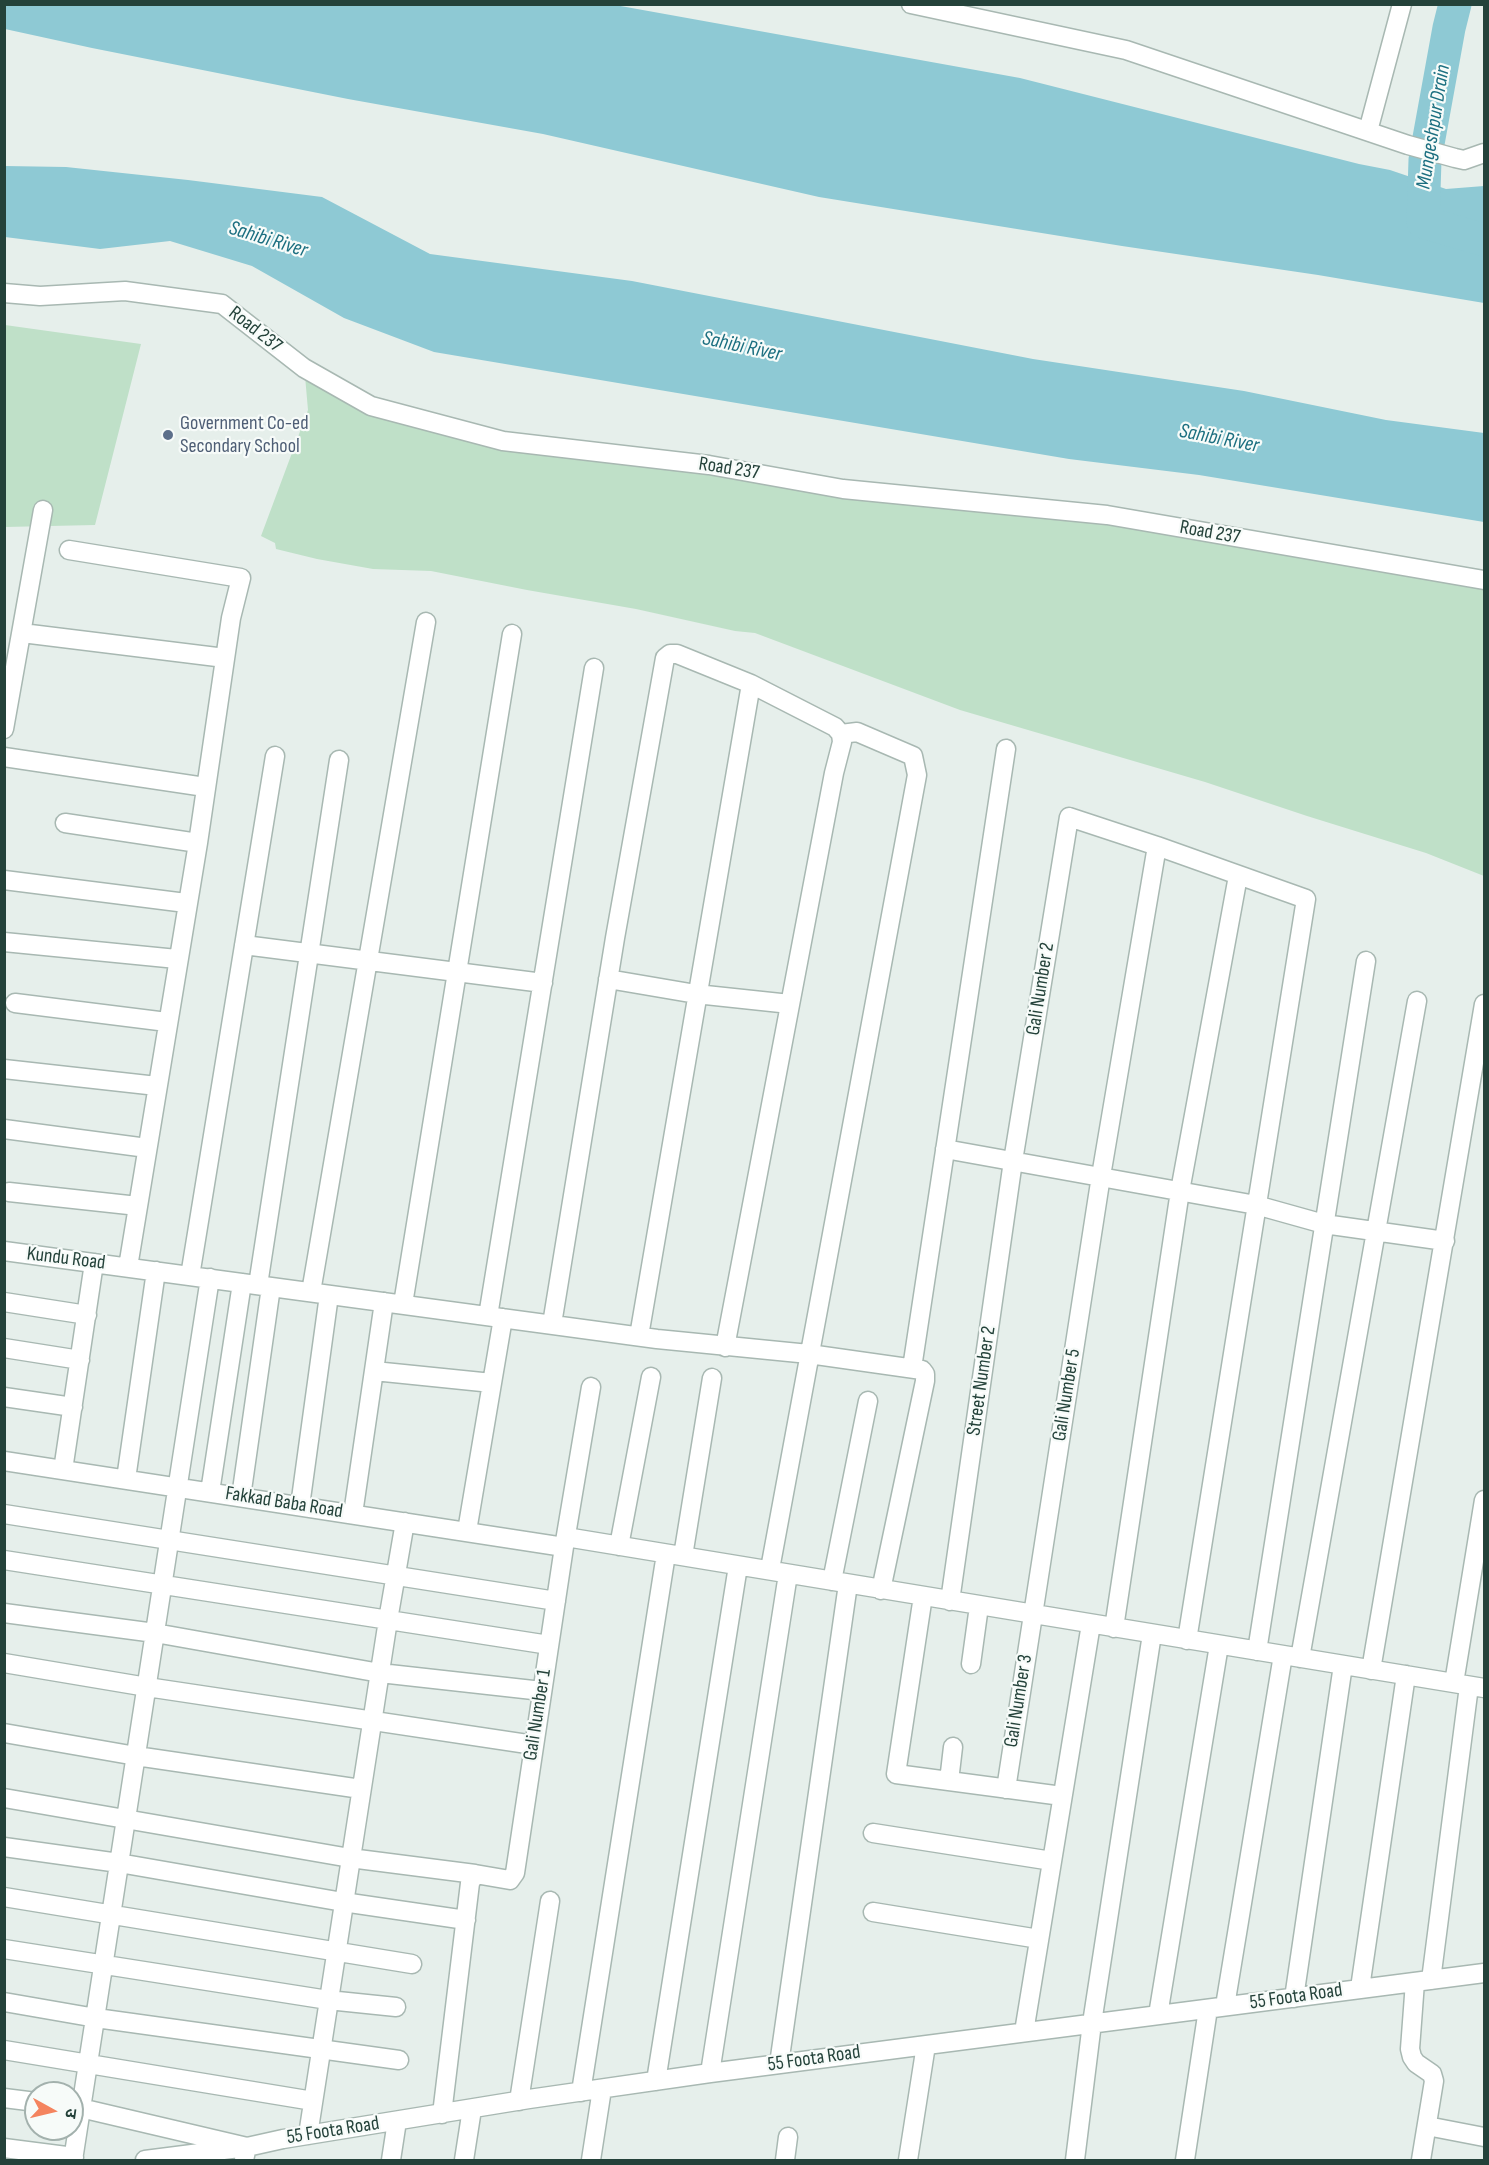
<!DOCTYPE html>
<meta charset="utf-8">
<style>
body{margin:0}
#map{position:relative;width:1489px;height:2165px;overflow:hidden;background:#e6efeb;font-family:"Sofia Sans Condensed","Noto Sans Devanagari",sans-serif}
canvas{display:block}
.frame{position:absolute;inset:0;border:6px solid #24423a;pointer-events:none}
.north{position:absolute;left:24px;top:2081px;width:60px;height:60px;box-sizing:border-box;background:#f7fbf9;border:2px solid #a3b1ad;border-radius:50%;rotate:98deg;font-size:16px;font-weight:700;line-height:24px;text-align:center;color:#24423a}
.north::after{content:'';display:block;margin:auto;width:21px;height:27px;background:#f4845f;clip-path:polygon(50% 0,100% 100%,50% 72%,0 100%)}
</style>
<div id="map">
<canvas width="1489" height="2165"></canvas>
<div class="frame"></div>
<div class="north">उ</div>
</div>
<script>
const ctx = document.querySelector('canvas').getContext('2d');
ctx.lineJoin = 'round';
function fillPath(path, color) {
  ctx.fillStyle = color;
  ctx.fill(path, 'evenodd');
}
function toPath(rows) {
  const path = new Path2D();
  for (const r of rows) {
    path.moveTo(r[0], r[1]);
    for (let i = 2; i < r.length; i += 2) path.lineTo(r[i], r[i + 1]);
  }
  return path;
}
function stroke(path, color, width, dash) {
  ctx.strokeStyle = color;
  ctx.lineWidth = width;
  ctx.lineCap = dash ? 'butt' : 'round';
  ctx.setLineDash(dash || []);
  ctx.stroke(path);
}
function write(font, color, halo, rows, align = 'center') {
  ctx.font = font + ' "Sofia Sans Condensed",sans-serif';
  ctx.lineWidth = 4.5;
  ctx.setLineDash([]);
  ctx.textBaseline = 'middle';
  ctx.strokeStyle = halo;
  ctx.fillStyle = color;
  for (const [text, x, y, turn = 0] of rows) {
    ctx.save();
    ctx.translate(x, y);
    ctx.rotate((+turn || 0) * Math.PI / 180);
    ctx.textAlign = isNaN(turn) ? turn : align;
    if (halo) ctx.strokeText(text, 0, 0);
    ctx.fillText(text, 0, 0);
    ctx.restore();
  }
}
const green = toPath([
 [5,325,141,344,95,525,5,527],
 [305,376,380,415,1087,517,1261,547,1484,589,1484,876,1426,853,1307,816,1205,782,960,710,755,633,735,631,636,609,527,590,431,571,373,569,317,559,276,549,275,543,261,536,308,410]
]);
const water = toPath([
 [5,4,615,5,1020,78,1359,164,1390,170,1446,189,1484,186,1484,303,1318,275,1122,246,819,197,543,134,348,99,92,48,5,29],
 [5,166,66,167,188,180,322,197,430,254,632,281,1033,359,1244,391,1386,420,1484,433,1484,522,1199,475,1069,459,434,352,344,318,252,266,170,241,100,249,5,237]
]);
const river = toPath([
 [1455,4,1449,28,1425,160,1423,222,1484,240]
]);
const minor = toPath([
 [911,4,1126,50,1408,145,1455,158,1464,160,1484,153],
 [1368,131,1402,4],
 [4,293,40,296,125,291,222,304,304,368,371,406,503,441,709,465,843,489,1107,515,1484,580],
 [69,550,241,578,231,618,198,843,128,1267],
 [22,633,225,658],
 [4,729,43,510],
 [4,757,205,787],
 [65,823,198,843],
 [4,880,186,903],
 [4,942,177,959],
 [244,945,543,983],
 [608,979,696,994,790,1004],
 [15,1003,167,1022],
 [4,1069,157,1086],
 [4,1129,147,1148],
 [945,1149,1256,1205,1324,1224,1445,1241],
 [9,1192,138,1206],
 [4,1251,657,1339,809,1354,922,1370,925,1374,925,1381,881,1590],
 [190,1276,275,756],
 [258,1285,339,760],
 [311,1292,426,622],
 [4,1302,87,1315],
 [403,1304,512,634],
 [488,1316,594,668],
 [552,1324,615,938,665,658,670,654,677,654,751,684],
 [639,1336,751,684,835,727,841,734,842,742,834,773,725,1347],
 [4,1348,80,1360],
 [912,1368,1006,749],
 [374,1371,492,1383],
 [4,1397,73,1407],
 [4,1461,564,1547],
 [63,1470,94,1263],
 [126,1479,156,1271],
 [210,1492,242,1283],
 [241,1497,271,1287],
 [300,1506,329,1295],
 [4,1514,556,1601],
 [353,1514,384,1302],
 [467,1531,503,1318],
 [566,1537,1484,1688],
 [619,1546,651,1377],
 [683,1556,712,1378],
 [4,1560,549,1645],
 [770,1569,917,775,913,756,857,732,841,734],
 [832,1581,868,1401],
 [923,1596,896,1774,1062,1796],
 [950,1601,1013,1161,1069,817,1157,846,1306,899,1187,1640],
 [4,1613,155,1633,380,1673,542,1691],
 [1114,1628,1180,1191,1238,876],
 [1257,1651,1366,961],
 [1300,1658,1417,1001],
 [4,1663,147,1687,534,1745],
 [971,1664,979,1606],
 [1371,1670,1484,1004],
 [1454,1683,1484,1500],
 [4,1733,136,1756,361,1789],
 [949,1781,953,1747],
 [1006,1789,1101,1176,1157,846],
 [4,1798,350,1858,475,1874],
 [873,1833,1052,1861],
 [4,1847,119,1863,343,1902,466,1920],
 [4,1897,412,1964],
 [873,1912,1039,1939],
 [4,1949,328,2000,396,2007],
 [1431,1980,1469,1686],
 [1415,1982,1410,2049,1412,2057,1416,2063,1432,2074,1434,2081,1421,2160],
 [1360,1988,1406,1675],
 [1294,1998,1343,1665],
 [4,2002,96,2018,399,2060],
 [1225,2006,1283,1655],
 [1158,2015,1219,1645],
 [1024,2032,1091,1624],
 [4,2050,313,2101],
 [779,2064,848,1584],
 [710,2073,788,1574],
 [656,2081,738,1566],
 [581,2092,666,1554],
 [4,2098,36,2102],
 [519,2101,550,1901],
 [72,2106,247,2147,244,2160],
 [442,2114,470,1883,475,1874,510,1880,515,1873,564,1547,591,1387],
 [1427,2126,1484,2137],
 [308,2135,388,1620,405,1522],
 [4,2148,74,2157],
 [73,2160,210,1278],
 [145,2160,247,2147,283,2139,529,2099,710,2073,1484,1973],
 [391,2160,397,2121],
 [464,2160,472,2109],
 [591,2160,602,2089],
 [785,2160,788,2137],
 [908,2160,926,2045],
 [1075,2160,1092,2023,1152,1634],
 [1185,2160,1208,2009]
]);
const markers = [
 [168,435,6,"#5c6f8a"]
];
const streetNames = [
 ["Road 237",255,330,38],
 ["Road 237",729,469,9],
 ["Road 237",1210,533,10],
 ["Gali Number 2",1041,989,-81],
 ["Kundu Road",66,1259,7],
 ["Street Number 2",982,1381,-82],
 ["Gali Number 5",1067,1395,-81],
 ["Fakkad Baba Road",284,1503,9],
 ["Gali Number 3",1019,1701,-81],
 ["Gali Number 1",538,1715,-81],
 ["55 Foota Road",1296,1997,-8],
 ["55 Foota Road",814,2059,-8],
 ["55 Foota Road",333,2131,-9]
];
const serviceNames = [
 ["Government Co-ed",180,424],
 ["Secondary School",180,447]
];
const waterNames = [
 ["Mungeshpur Drain",1434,127,-81],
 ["Sahibi River",268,240,17],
 ["Sahibi River",742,347,12],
 ["Sahibi River",1219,439,11]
];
fillPath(green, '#bfe0c8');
fillPath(water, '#8ec9d4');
stroke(river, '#8ec9d4', 33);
stroke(minor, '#a8b8b2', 21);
stroke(minor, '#fff', 18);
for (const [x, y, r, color] of markers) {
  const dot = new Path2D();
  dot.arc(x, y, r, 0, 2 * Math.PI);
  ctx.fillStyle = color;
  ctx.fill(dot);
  stroke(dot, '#f7fbf9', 2);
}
write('20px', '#24423a', '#f7fbf9', streetNames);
write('20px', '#4e5e75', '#f7fbf9', serviceNames, 'left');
write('italic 21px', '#1c6f80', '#f7fbf9', waterNames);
</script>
